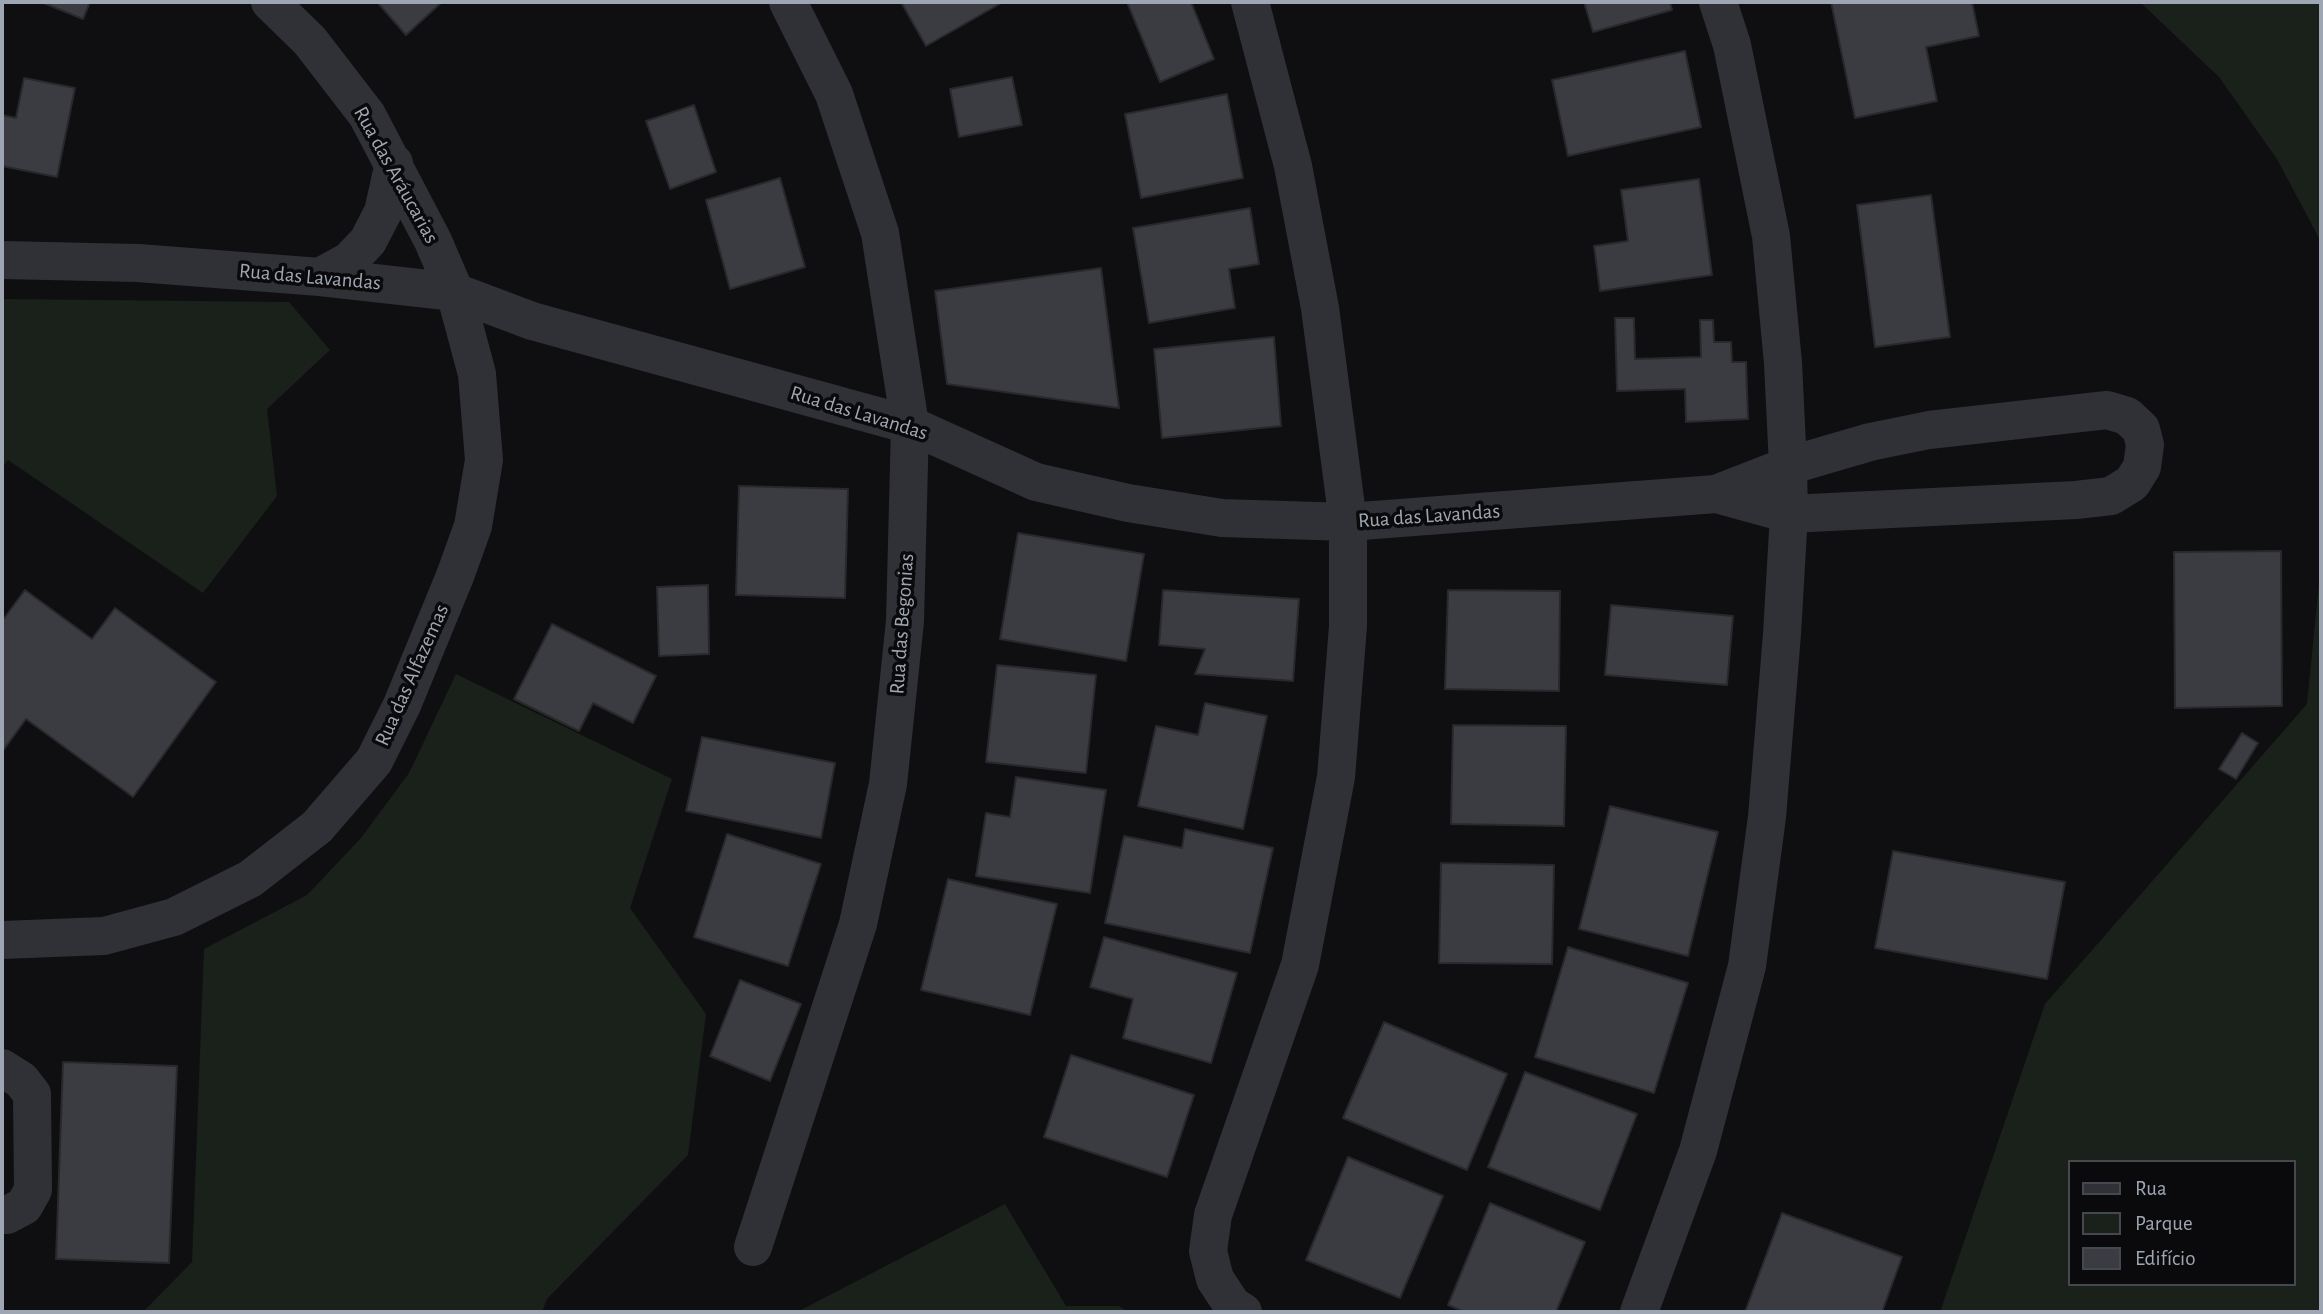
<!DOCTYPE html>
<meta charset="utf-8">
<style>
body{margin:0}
#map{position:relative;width:2323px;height:1314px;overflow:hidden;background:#0f0f11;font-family:"Alegreya Sans",sans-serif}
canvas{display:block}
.frame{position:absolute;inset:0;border:4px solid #9fa6b3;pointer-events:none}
.legend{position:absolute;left:2068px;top:1160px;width:228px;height:126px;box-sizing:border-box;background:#0a0a0c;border:2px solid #46484f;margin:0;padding:9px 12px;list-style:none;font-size:21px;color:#9fa6b3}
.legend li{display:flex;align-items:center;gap:14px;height:35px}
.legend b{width:35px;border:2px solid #46484f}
</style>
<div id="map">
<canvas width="2323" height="1314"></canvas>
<div class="frame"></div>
<ul class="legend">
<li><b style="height:9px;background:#303136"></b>Rua</li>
<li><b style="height:19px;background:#19211a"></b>Parque</li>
<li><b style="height:19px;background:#3b3c41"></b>Edifício</li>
</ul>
</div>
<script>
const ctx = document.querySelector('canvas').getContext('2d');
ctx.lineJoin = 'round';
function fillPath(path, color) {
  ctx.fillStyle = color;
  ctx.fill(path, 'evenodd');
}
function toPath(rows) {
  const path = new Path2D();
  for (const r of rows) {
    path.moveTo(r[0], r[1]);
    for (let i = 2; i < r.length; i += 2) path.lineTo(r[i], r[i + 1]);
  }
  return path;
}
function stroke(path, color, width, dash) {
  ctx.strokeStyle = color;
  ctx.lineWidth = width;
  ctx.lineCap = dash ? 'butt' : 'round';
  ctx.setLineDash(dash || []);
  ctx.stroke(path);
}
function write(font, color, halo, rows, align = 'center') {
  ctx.font = font + ' "Alegreya Sans",sans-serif';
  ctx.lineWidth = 7;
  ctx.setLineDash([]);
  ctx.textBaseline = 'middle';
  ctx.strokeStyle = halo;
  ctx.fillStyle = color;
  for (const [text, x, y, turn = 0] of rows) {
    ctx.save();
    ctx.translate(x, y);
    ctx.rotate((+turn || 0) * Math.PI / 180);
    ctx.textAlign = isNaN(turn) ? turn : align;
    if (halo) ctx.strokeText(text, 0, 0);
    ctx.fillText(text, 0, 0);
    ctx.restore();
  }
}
const green = toPath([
 [2140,2,2321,2,2321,242,2277,159,2219,77],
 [2,299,289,302,330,350,267,409,277,496,203,593,8,460,2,468],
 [2321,563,2321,1312,1940,1312,2045,1004,2307,704],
 [2069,1162,2293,1162,2293,1284,2069,1284],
 [456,674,672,779,630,908,706,1014,688,1155,547,1299,542,1312,143,1312,192,1262,204,949,307,895,361,838,409,773],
 [1005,1204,1066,1306,1119,1306,1128,1312,797,1312]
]);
const building = toPath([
 [41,2,90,2,83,19,41,2],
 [377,2,442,2,406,35,377,2],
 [901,2,1003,2,926,46,901,2],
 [1127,2,1191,2,1214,59,1160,82,1127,2],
 [1584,2,1670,2,1672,10,1593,32,1584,2],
 [1831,2,1972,2,1979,36,1926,47,1937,101,1855,118,1831,2],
 [1685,51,1701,127,1568,156,1552,80,1685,51],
 [1012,77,1022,125,959,137,950,89,1012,77],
 [24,78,75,88,57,177,2,166,2,115,16,118,24,78],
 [1227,94,1243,178,1141,198,1125,114,1227,94],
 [694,105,716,172,670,189,646,121,694,105],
 [780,178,805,267,730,289,706,200,780,178],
 [1699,179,1712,275,1600,291,1594,246,1628,241,1621,190,1699,179],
 [1931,195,1950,337,1875,347,1857,205,1931,195],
 [1250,208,1259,264,1229,269,1235,308,1149,323,1133,228,1250,208],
 [1101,268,1119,408,947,384,935,291,1101,268],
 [1615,318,1634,318,1635,359,1701,357,1700,320,1713,320,1714,342,1731,342,1732,362,1746,362,1748,419,1686,422,1685,389,1617,391,1615,318],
 [1274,337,1281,426,1162,438,1154,349,1274,337],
 [739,486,848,489,845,598,736,595,739,486],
 [1018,533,1144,554,1126,661,1000,639,1018,533],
 [2281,551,2282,706,2175,708,2174,552,2281,551],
 [708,585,709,654,659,656,657,587,708,585],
 [25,590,92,639,115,608,216,682,133,797,26,719,2,752,2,621,25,590],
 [1163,590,1299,599,1293,681,1195,674,1205,649,1159,645,1163,590],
 [1448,590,1560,591,1559,691,1445,689,1448,590],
 [1611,605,1733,616,1727,685,1605,675,1611,605],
 [552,624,656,676,633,723,593,703,579,731,514,699,552,624],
 [997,665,1096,675,1086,773,986,762,997,665],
 [1205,703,1267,716,1243,829,1138,806,1156,726,1198,735,1205,703],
 [1453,725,1566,726,1564,826,1451,824,1453,725],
 [2242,733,2258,743,2236,779,2219,769,2242,733],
 [702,737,835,763,821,838,686,811,702,737],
 [1016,777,1106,790,1090,893,976,876,986,813,1010,817,1016,777],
 [1610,806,1718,832,1688,956,1579,929,1610,806],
 [1185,829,1273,848,1250,953,1105,923,1124,836,1182,848,1185,829],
 [727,834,821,864,788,966,694,937,727,834],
 [1893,851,2065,882,2047,979,1875,948,1893,851],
 [1441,863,1554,865,1552,964,1439,963,1441,863],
 [948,879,1057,904,1030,1015,921,990,948,879],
 [1104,937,1237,973,1211,1063,1123,1038,1133,999,1090,987,1104,937],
 [1568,947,1688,983,1654,1093,1535,1057,1568,947],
 [740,980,801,1004,770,1081,710,1056,740,980],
 [1384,1022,1507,1074,1467,1170,1343,1118,1384,1022],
 [1071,1055,1194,1095,1167,1177,1044,1137,1071,1055],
 [63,1062,177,1066,169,1263,56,1259,63,1062],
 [1525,1072,1637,1114,1600,1210,1488,1167,1525,1072],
 [1348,1157,1443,1196,1400,1298,1306,1260,1348,1157],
 [1490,1203,1585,1242,1556,1312,1465,1312,1448,1305,1490,1203],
 [1782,1213,1902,1257,1882,1312,1745,1312,1782,1213]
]);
const minor = toPath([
 [2,260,138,263,320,277,455,292,532,321,910,425,1036,482,1128,503,1222,518,1348,522,1716,494,1788,466,1870,442,1929,430,2107,410,2127,416,2141,429,2145,445,2142,467,2132,483,2111,496,2076,500,1789,514,1716,494],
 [320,277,349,261,368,241,383,212,394,163],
 [2,940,104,936,174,917,250,879,317,827,374,761,402,705,455,576,473,526,484,460,477,374,455,292,433,241,367,115,310,41,270,2],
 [2,1068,21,1080,32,1094,33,1190,24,1206,7,1215,2,1215],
 [753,1247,858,924,888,784,905,621,910,425,880,233,834,94,788,2],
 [1243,1312,1232,1305,1215,1279,1208,1251,1213,1215,1300,965,1336,777,1348,626,1348,522,1320,308,1293,166,1250,2],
 [1639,1312,1698,1151,1747,966,1767,817,1782,634,1789,514,1788,466,1783,363,1771,236,1732,45,1718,2]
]);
const streetNames = [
 ["Rua das Aráucarias",396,175,61],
 ["Rua das Lavandas",310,277,5],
 ["Rua das Lavandas",859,413,17],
 ["Rua das Lavandas",1429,516,-4],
 ["Rua das Begonias",902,624,-86],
 ["Rua das Alfazemas",412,675,-66]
];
fillPath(green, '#19211a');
fillPath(building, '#3b3c41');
stroke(building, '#29292d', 2);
stroke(minor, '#303136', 38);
write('21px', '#9fa6b3', '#0a0a0c', streetNames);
</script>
